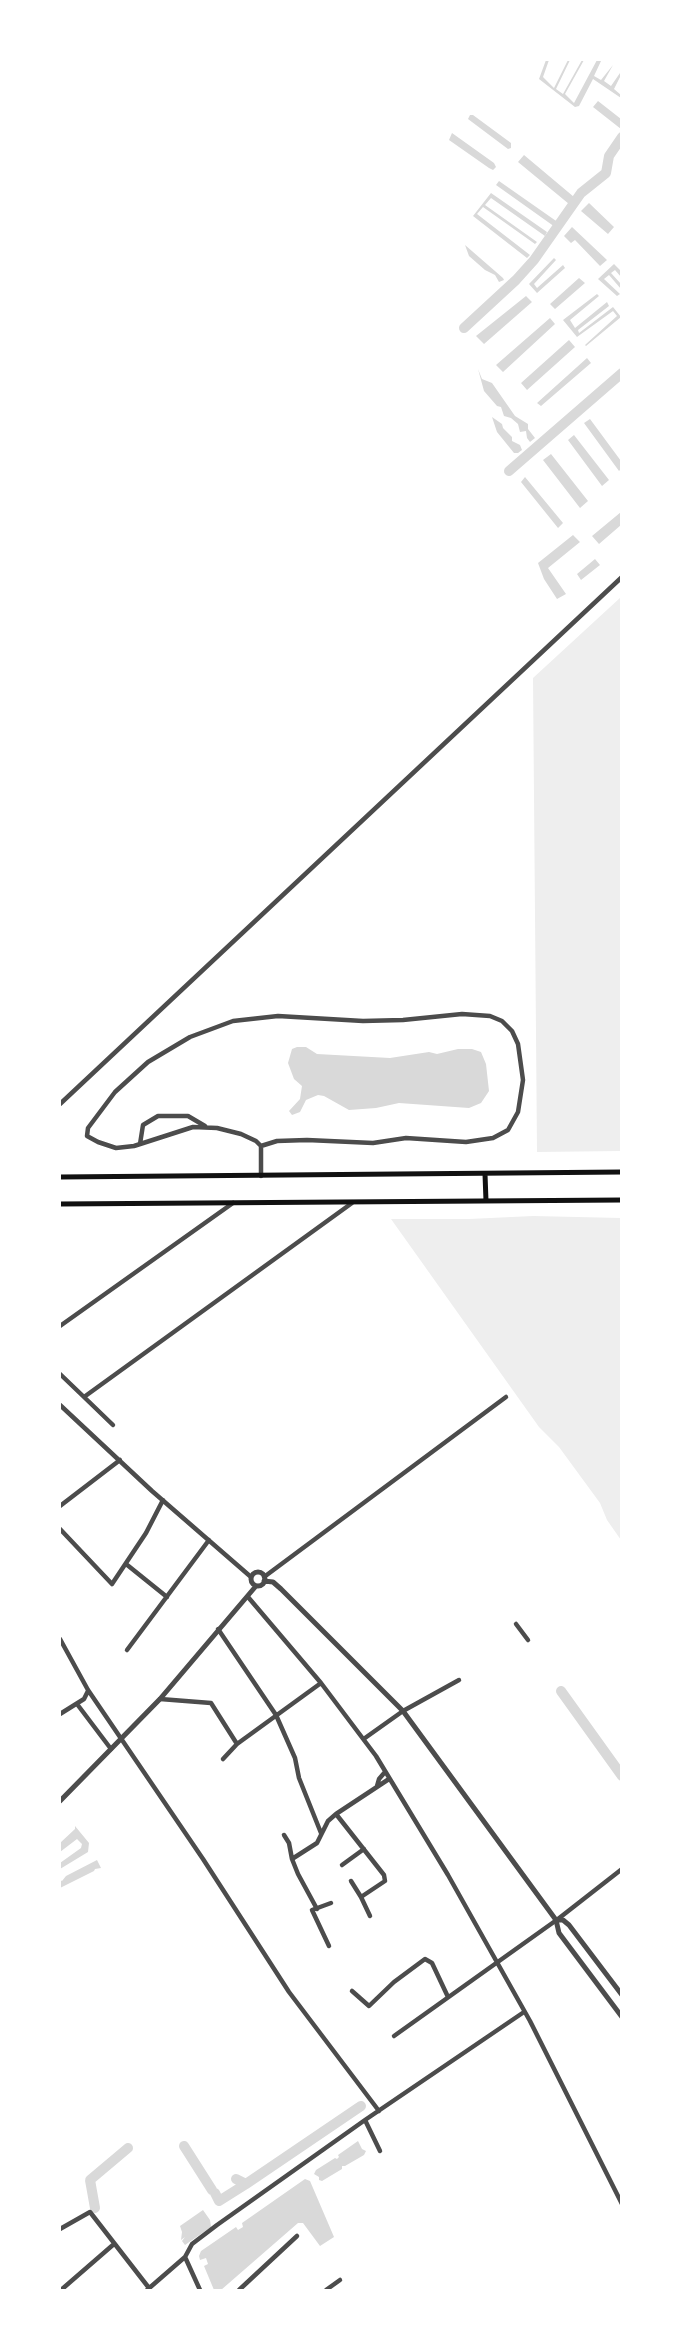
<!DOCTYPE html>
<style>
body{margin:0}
#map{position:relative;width:681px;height:2350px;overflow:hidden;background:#fff;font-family:"Space Grotesk",sans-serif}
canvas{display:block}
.frame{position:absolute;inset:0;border:61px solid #fff;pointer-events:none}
</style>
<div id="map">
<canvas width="681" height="2350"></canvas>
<div class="frame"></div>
</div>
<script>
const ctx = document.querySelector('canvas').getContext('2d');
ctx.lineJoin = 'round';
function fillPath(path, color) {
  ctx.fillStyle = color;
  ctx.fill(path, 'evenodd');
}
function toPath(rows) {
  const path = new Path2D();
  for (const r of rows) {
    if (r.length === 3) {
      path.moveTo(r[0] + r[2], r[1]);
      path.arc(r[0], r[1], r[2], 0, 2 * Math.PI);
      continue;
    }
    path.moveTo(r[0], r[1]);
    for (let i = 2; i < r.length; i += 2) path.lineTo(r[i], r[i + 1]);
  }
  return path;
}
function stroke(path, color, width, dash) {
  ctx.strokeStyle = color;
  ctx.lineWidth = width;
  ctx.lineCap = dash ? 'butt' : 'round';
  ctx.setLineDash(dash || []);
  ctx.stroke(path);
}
const green = toPath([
 [621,597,621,1151,537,1152,533,678],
 [533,1216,621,1218,621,1540,607,1520,600,1503,559,1447,539,1427,391,1219,469,1219]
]);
const water = toPath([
 [546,60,549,60,543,77,554,88,568,60,570,60,556,89,563,94,582,60,584,60,565,94,574,103,597,60,601,61,594,76,601,80,613,65,604,81,611,86,620,73,621,75,614,89,621,95,621,98,593,79,579,106,575,107,539,79],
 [598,101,621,119,621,129,593,107],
 [470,115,473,115,511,143,511,148,508,149,468,119],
 [452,133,494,163,496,167,493,170,489,168,449,140],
 [524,155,574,197,569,204,518,162],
 [499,181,559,223,555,227,496,185],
 [491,193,547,232,545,236,491,198,485,205,537,242,535,244,483,207,477,214,530,255,527,258,473,216],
 [589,203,614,227,608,234,581,211],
 [572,227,607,260,600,266,575,240,571,243,564,236],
 [465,245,503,278,504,280,499,282,495,275,485,270,469,256],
 [554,258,556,260,534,284,537,288,563,265,565,268,537,293,529,284],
 [614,264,621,271,621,277,615,270,611,273,621,284,621,289,609,275,604,279,620,294,617,296,598,279],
 [579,278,585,283,555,309,550,304],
 [597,294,599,296,570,320,575,328,607,302,609,306,578,330,579,333,613,307,621,317,586,346,585,345,617,316,613,311,577,337,563,320],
 [526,296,532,302,484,344,476,336],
 [550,318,555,324,503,372,496,365],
 [569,340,575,347,527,390,521,383],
 [587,358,591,363,541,406,537,403],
 [478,369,482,379,492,383,515,416,528,424,528,429,535,438,530,442,527,438,526,431,520,432,518,424,511,418,504,416,501,407,497,406,484,391],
 [492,417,502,424,503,428,512,437,512,441,520,445,522,450,518,453,514,453,497,432],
 [590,419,621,461,621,469,619,471,584,423],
 [574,435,609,480,602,486,568,440],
 [551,454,588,501,580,508,543,460],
 [525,477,563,523,558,528,521,482],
 [621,512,621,525,599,544,592,536],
 [573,535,580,542,548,568,566,594,557,599,544,579,538,563],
 [595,559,600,565,581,580,577,574],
 [297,1047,306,1047,317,1054,390,1058,429,1052,437,1054,458,1049,472,1049,481,1052,486,1064,489,1091,481,1103,469,1108,399,1103,376,1108,349,1110,324,1096,318,1095,306,1100,300,1112,292,1115,289,1111,300,1099,302,1086,294,1079,288,1063,292,1049],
 [75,1826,89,1843,88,1852,60,1869,60,1863,81,1848,82,1844,77,1839,60,1852,60,1843,75,1829],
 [97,1860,101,1868,95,1869,94,1871,60,1888,60,1880,62,1881,66,1876],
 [358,2141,362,2149,366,2151,364,2155,345,2166,342,2166,342,2169,322,2181,319,2180,319,2177,314,2174,316,2170,335,2158,337,2159,339,2157,338,2155],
 [305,2179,310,2181,334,2237,320,2246,303,2223,298,2223,221,2290,214,2290,204,2266,208,2264,206,2258,200,2260,199,2256,201,2251,236,2227,238,2230,243,2227,242,2223],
 [203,2210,210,2220,211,2227,185,2245,182,2241,185,2237,181,2240,182,2232,180,2226]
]);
const canal = toPath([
 [464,328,516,280,534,260,581,193,606,173,609,156,622,137],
 [509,471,622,373],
 [561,1691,622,1776],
 [184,2146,212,2190],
 [236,2179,246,2184,361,2106],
 [215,2193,219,2201,246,2184],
 [95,2208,90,2180,128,2148]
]);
const minor = toPath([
 [60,1104,622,577],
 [140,1144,143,1125,158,1116,188,1116,205,1126],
 [261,1146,277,1141,307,1140,373,1143,406,1138,466,1142,493,1138,508,1130,518,1112,523,1080,518,1044,512,1031,502,1021,490,1016,462,1014,403,1020,363,1021,278,1016,233,1021,190,1037,148,1062,115,1092,88,1128,87,1136,98,1142,116,1148,134,1146,193,1127,217,1128,241,1134,256,1141,261,1146,261,1176],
 [60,1326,233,1203],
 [60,1374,84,1397,352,1203],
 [84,1397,113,1425],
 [60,1405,152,1491,251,1577],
 [60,1506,120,1460],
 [60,1529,112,1584,146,1533,163,1500],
 [126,1564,167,1597],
 [264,1577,506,1397],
 [248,1597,321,1683,376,1756,448,1875,530,2021,622,2204],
 [516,1624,528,1640],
 [218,1629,276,1715,295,1758,299,1778,321,1833],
 [60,1639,88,1690,203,1859,289,1992,379,2111],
 [127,1650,209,1540],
 [160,1699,211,1703,237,1744],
 [77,1704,111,1749],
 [60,1714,84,1699,88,1691],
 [365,1738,403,1711,459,1680],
 [223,1759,237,1744,321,1683],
 [377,1786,379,1779,385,1772],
 [284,1835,289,1843,292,1859,317,1843,328,1821,336,1814],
 [292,1859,298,1874,317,1909],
 [342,1865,364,1849],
 [351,1881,361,1897],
 [370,1916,361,1897,385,1881,384,1875,336,1814,389,1779],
 [329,1946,312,1910,331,1903],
 [352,1991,369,2006,394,1982,425,1959,432,1963,448,1997],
 [394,2036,558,1919,622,1869],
 [365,2120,380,2151],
 [60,2229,90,2212,149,2288],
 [185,2257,200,2290],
 [61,2290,114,2244],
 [147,2290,185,2257,192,2244,217,2225,365,2120,524,2012],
 [239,2290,297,2236],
 [326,2290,340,2280]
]);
const tertiary = toPath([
 [258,1579,7],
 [264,1581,273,1582,281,1589,403,1711,556,1920,559,1933,622,2017],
 [60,1801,160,1699,256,1586],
 [556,1920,563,1920,569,1925,622,1995]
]);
const secondary = toPath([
 [485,1174,486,1201],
 [60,1177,622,1172],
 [60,1204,622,1200]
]);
fillPath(green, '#eee');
fillPath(water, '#d9d9d9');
stroke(canal, '#d9d9d9', 10);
stroke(minor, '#4c4c4c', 4.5);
stroke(tertiary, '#4c4c4c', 5);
stroke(secondary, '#111', 5);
</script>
